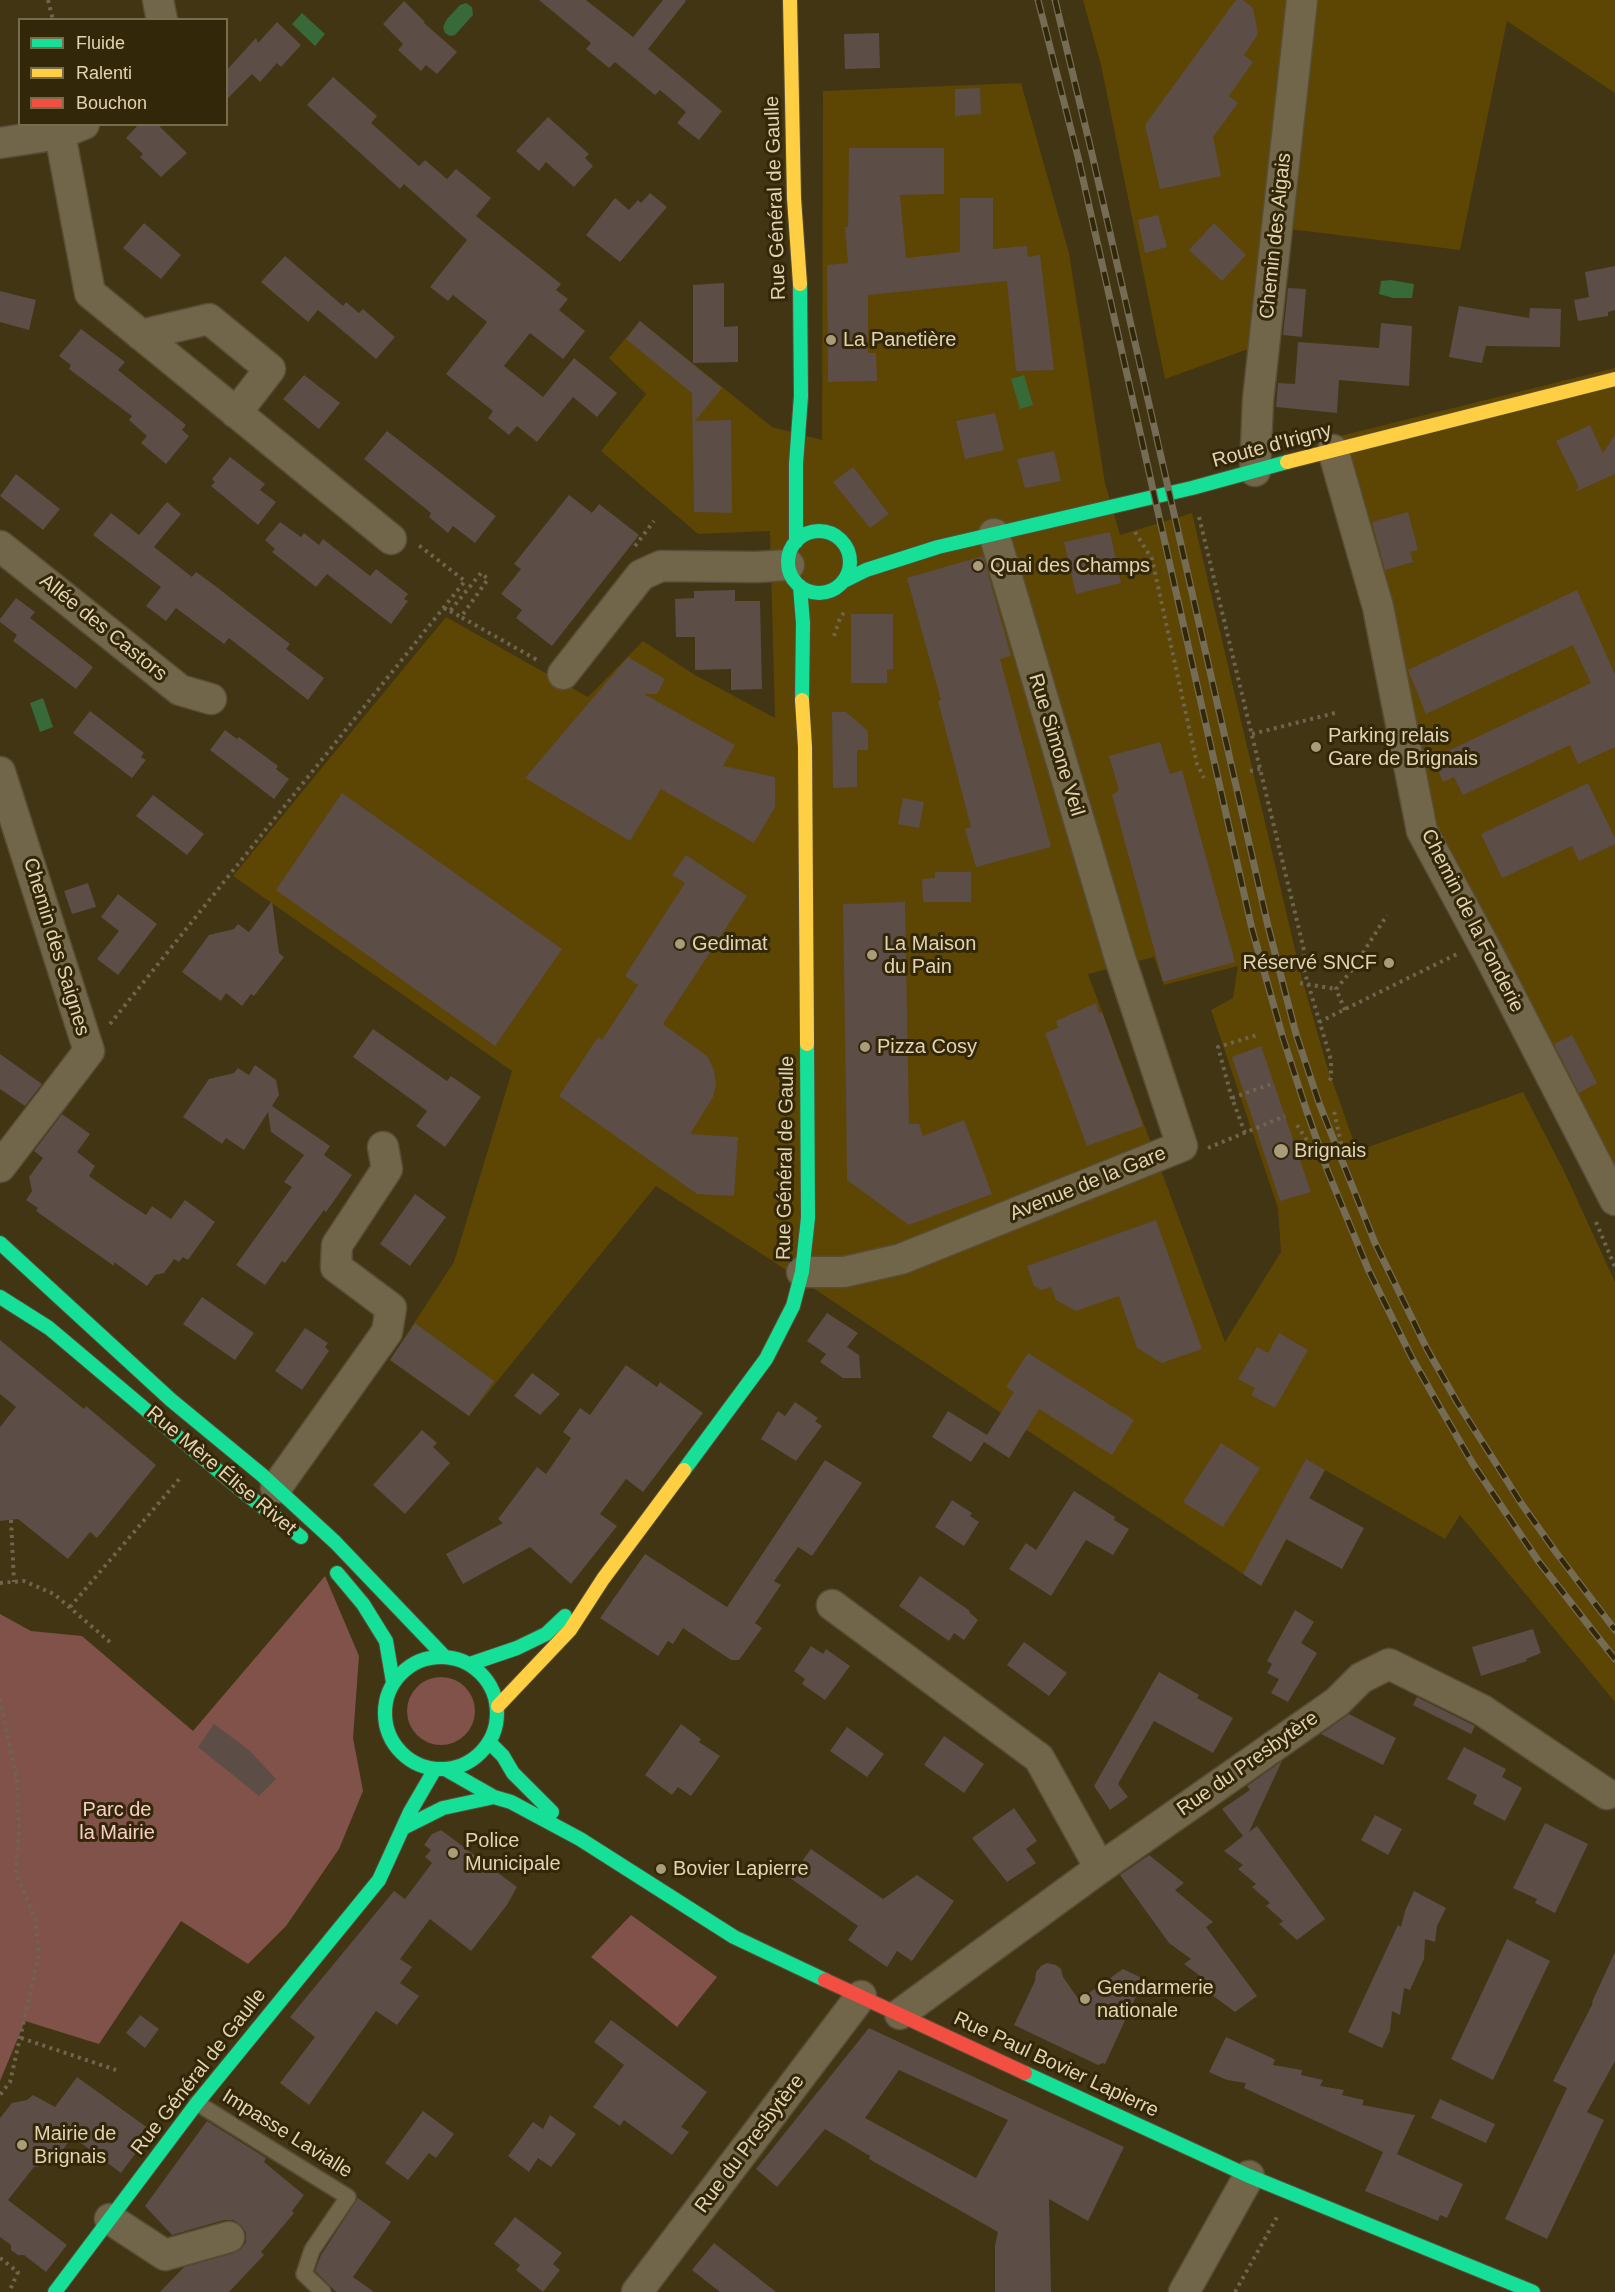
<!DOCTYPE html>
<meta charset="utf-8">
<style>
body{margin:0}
#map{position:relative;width:1615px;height:2292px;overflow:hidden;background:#413514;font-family:Arial,sans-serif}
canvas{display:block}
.legend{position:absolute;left:18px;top:18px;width:210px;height:108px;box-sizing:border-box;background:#332709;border:2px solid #796c4c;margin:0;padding:8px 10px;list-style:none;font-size:18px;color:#e2d3b1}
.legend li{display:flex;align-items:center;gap:12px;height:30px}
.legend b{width:30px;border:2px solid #796c4c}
</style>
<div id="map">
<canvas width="1615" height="2292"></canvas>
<ul class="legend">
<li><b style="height:8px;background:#16e098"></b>Fluide</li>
<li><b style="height:8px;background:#ffcf43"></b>Ralenti</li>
<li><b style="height:8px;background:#f24e42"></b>Bouchon</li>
</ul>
</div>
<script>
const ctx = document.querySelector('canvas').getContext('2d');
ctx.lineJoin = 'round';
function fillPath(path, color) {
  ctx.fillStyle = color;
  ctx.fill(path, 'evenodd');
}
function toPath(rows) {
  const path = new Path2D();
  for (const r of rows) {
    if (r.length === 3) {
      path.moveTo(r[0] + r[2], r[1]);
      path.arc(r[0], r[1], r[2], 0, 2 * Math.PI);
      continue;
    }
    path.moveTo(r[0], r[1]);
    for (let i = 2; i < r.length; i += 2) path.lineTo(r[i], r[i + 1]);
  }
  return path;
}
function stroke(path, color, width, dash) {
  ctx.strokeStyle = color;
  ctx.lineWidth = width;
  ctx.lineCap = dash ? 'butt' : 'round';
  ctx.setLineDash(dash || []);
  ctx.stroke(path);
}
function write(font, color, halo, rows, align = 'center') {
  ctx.font = font + ' Arial,sans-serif';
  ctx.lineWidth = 6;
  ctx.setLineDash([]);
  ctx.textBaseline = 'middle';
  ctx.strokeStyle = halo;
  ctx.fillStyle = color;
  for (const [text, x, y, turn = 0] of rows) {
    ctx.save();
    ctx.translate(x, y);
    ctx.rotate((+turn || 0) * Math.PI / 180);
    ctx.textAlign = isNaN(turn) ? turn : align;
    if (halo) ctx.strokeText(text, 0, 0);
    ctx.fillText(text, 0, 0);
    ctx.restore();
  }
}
const built = toPath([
 [1083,0,1615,0,1615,93,1507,21,1460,250,1265,226,1251,348,1165,379,1101,65],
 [1021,83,1069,253,1105,483,1120,535,1192,513,1301,975,1326,1063,1357,1151,1523,1092,1564,1171,1615,1282,1615,1702,1460,1515,1445,1539,1325,1470,1261,1586,768,1258,656,1186,469,1416,390,1360,454,1262,512,1071,233,876,446,617,588,697,643,641,695,675,775,718,770,531,698,534,601,451,646,394,609,358,640,321,772,427,822,440,823,91],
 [1154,957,1164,985,1238,966,1233,998,1211,1010,1278,1208,1281,1252,1225,1342,1088,974],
 [1615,368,1615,1183,1430,828,1336,437]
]);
const green = toPath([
 [325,1576,359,1656,353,1738,363,1791,339,1849,286,1926,248,1964,181,1921,99,2044,25,2021,0,2081,0,1614,31,1631,82,1636,193,1731],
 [441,1711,34],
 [631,1915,717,1977,677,2027,591,1957]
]);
const water = toPath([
 [466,3,472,7,473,15,455,35,450,36,445,33,443,27,447,19,460,5],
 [302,13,325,34,315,46,292,24],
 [1391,280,1414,284,1412,298,1393,298,1379,294,1381,281],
 [1024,375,1033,405,1020,409,1011,379],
 [43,698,53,727,40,732,30,703]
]);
const building = toPath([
 [539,0,586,0,633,37,663,0,685,0,686,1,648,49,722,111,699,140,677,123,686,112,660,90,655,95,615,62,609,68,586,49,591,43],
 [1236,0,1243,0,1253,8,1258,34,1244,55,1253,62,1229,96,1238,103,1213,137,1221,176,1160,189,1145,125],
 [404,1,425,22,424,23,457,52,437,74,426,65,421,71,398,50,403,44,383,24],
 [277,22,301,45,281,67,277,63,260,82,252,74,226,100,226,71,256,38,258,43],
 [879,33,880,68,845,69,844,34],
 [333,77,377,116,371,123,419,166,425,160,447,179,456,169,491,198,476,216,561,284,556,290,568,299,559,310,585,331,563,359,530,333,504,366,543,397,574,358,617,393,597,417,573,397,537,442,517,426,509,435,488,418,493,411,446,374,487,322,453,295,448,301,430,287,467,240,404,184,400,189,307,105],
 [980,88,981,114,955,116,955,89],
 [548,117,589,154,585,158,593,166,574,187,546,162,539,171,516,151],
 [139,124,157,124,187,153,161,177,140,157,143,154,126,138],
 [849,148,944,148,944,194,900,195,906,258,960,252,960,198,993,198,993,249,1027,246,1028,257,1040,255,1054,370,1016,371,1007,281,868,295,868,353,876,353,877,381,828,382,827,265,848,263,845,227,848,227],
 [650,193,667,207,620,262,586,235,615,198,629,210,638,200,641,203],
 [1158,215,1167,247,1145,253,1138,220],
 [144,223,181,255,161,279,123,248],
 [1214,223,1246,255,1222,281,1189,250],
 [285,256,343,306,346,302,359,313,363,309,395,337,376,359,318,310,308,322,261,282],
 [1615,266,1615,310,1608,312,1608,316,1578,321,1574,300,1589,297,1585,272],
 [724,283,724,327,738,326,738,362,693,363,693,285],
 [1288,288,1306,289,1302,337,1283,335],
 [0,291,36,300,29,330,0,322],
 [1459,306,1529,318,1530,308,1561,309,1560,347,1486,346,1482,363,1449,357],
 [640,321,722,388,695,421,731,420,732,513,694,512,692,393,626,339],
 [1381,323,1412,326,1409,386,1339,380,1337,413,1276,407,1278,383,1295,384,1298,342,1379,348],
 [81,329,125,362,118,370,186,425,182,430,189,436,166,464,141,443,147,436,129,420,132,416,69,369,71,365,59,356],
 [304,375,340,403,319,429,283,399],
 [995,413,1004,450,965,459,956,421],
 [1590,425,1603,453,1615,435,1615,474,1575,492,1579,487,1556,441],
 [387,431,496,516,475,543,453,526,448,533,429,517,431,513,364,459],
 [1054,451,1061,481,1025,488,1017,459],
 [230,457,265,484,260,490,276,502,258,525,211,486,215,482,212,479],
 [853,467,889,514,870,528,833,482],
 [16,474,60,509,43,530,0,496],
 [569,495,592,513,599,504,639,535,552,646,516,618,522,610,501,594,521,569,514,564],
 [167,502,181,514,154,547,192,577,196,572,214,585,290,644,286,649,324,678,308,700,229,638,224,644,176,608,166,621,146,606,161,587,93,535,111,513,139,535],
 [1408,512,1418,550,1410,552,1413,562,1385,570,1372,522],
 [280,522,301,537,304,533,319,545,323,539,370,576,376,569,408,594,404,599,408,601,391,624,327,574,316,587,272,552,275,549,265,540],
 [1110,532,1121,583,1076,594,1064,542],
 [983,556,1011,656,1000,659,1051,847,976,867,965,829,971,827,938,701,941,700,907,578],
 [735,590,735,601,760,601,762,689,731,690,731,669,695,670,695,637,676,637,675,599,694,598,694,591],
 [1577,590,1615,674,1615,747,1578,764,1570,745,1463,795,1454,777,1443,782,1433,758,1591,683,1573,645,1426,714,1408,670],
 [16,598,35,612,30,618,93,667,76,689,13,641,17,635,0,622,0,619],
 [851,614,893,614,893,669,887,670,887,683,851,683],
 [628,657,665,679,657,694,644,694,735,745,723,766,775,777,775,807,754,843,661,789,630,841,525,778],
 [90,711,144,753,141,757,146,760,132,778,73,733],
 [832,712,846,712,868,731,868,750,857,750,857,787,833,788],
 [225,730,237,739,239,737,278,766,276,769,289,779,274,799,210,750],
 [1160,742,1170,774,1182,770,1235,962,1163,982,1112,795,1119,790,1109,756],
 [1588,783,1615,838,1615,844,1579,861,1572,846,1502,878,1481,834],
 [342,793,562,949,495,1046,276,890],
 [153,795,204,834,187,855,136,816],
 [903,798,924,802,919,828,898,824],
 [686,855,747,896,663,1024,707,1056,714,1070,716,1085,713,1097,690,1134,738,1137,734,1196,697,1194,559,1096,598,1037,602,1040,638,985,625,976,685,883,672,875],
 [935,872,971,872,971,902,923,902,922,879,935,878],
 [88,883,96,907,72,914,64,891],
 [118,894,157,924,118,975,97,959,119,931,101,917],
 [272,901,279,953,284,957,254,996,251,994,242,1006,226,993,221,1001,182,972,209,935,234,929,238,924,249,932],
 [905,902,909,1124,919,1124,923,1136,964,1120,992,1194,909,1225,847,1180,846,1096,843,904],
 [1096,1003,1099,1013,1102,1012,1143,1126,1087,1146,1045,1033,1058,1028,1056,1021],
 [373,1029,447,1081,451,1076,481,1097,445,1147,416,1126,427,1111,353,1057],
 [1572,1035,1597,1083,1579,1093,1554,1044],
 [1261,1046,1311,1192,1280,1201,1232,1057],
 [0,1054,42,1084,25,1106,0,1089],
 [255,1065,276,1080,279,1095,272,1106,330,1146,324,1155,352,1175,326,1212,324,1210,285,1263,282,1261,265,1285,236,1265,292,1187,284,1182,304,1155,271,1132,268,1112,244,1150,226,1138,222,1144,183,1117,209,1079,234,1073,238,1068,249,1075],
 [62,1114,90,1134,77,1152,95,1166,89,1176,120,1198,146,1215,152,1206,171,1219,185,1200,215,1222,188,1260,183,1257,179,1262,174,1259,164,1273,155,1275,147,1286,114,1262,114,1266,36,1211,38,1208,26,1200,32,1191,29,1177,43,1158,34,1151],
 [415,1194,446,1217,410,1266,380,1244],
 [1156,1220,1202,1349,1162,1363,1137,1348,1119,1296,1076,1311,1056,1300,1051,1287,1041,1290,1034,1286,1027,1266],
 [202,1297,254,1333,235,1360,183,1324],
 [827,1313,858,1333,847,1347,859,1355,861,1378,843,1378,820,1362,826,1354,807,1341],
 [415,1323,494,1381,469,1416,390,1360],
 [305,1328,328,1343,325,1347,329,1351,302,1390,275,1371],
 [1279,1333,1308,1350,1275,1408,1251,1395,1255,1388,1238,1379,1257,1347,1268,1353],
 [0,1340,84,1409,86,1406,156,1465,97,1538,90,1532,68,1559,18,1519,0,1521,0,1427,16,1407,0,1394],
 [1028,1353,1134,1420,1112,1455,1039,1409,1009,1458,984,1442,971,1462,932,1437,948,1411,987,1435,1014,1392,1006,1387],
 [626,1365,657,1387,660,1382,703,1413,643,1492,626,1479,600,1514,617,1526,571,1584,530,1547,463,1584,446,1554,503,1523,498,1519,537,1467,546,1474,571,1438,563,1432,580,1408,590,1415],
 [532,1373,560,1394,540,1415,514,1396],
 [795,1402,818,1418,815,1421,822,1426,796,1461,761,1439,778,1411,785,1416],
 [422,1430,437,1443,433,1447,450,1463,405,1514,373,1485],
 [1221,1443,1260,1468,1223,1527,1183,1502],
 [1306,1459,1325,1470,1309,1498,1364,1528,1342,1569,1286,1539,1261,1586,1243,1574],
 [825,1460,862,1483,812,1556,798,1547,774,1581,781,1585,755,1623,762,1628,739,1660,731,1660,683,1628,673,1644,668,1641,658,1656,600,1618,645,1554,727,1607],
 [1074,1491,1115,1517,1114,1520,1129,1529,1113,1555,1086,1540,1051,1596,1009,1569,1026,1543,1036,1550],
 [952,1500,972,1513,970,1516,979,1522,964,1546,935,1527],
 [920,1576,970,1611,969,1612,978,1620,964,1640,954,1633,949,1641,899,1606],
 [1295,1610,1314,1622,1301,1643,1317,1653,1288,1702,1271,1693,1279,1679,1267,1673,1272,1664,1267,1661],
 [1533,1629,1541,1653,1526,1659,1527,1661,1481,1676,1472,1647],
 [1024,1642,1067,1673,1049,1696,1007,1665],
 [811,1646,823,1654,826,1649,850,1666,825,1700,802,1684,805,1679,794,1671],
 [1159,1672,1199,1695,1197,1698,1233,1718,1213,1753,1154,1721,1118,1784,1128,1797,1110,1810,1094,1786],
 [1417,1697,1475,1726,1471,1734,1413,1705],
 [1349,1714,1396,1738,1383,1765,1321,1734],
 [214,1724,249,1750,276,1779,259,1796,198,1747],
 [681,1724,701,1739,699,1742,720,1756,691,1796,678,1787,672,1795,645,1775],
 [847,1727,884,1754,867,1777,830,1751],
 [944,1736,984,1764,964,1793,924,1765],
 [1464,1747,1506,1769,1502,1777,1522,1788,1505,1821,1473,1804,1477,1795,1447,1779],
 [1282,1761,1249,1832,1257,1826,1325,1919,1297,1940,1279,1924,1283,1921,1266,1906,1270,1903,1252,1887,1256,1884,1238,1869,1243,1865,1224,1851,1243,1836,1222,1809,1250,1790,1247,1786],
 [1014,1808,1037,1841,1026,1849,1036,1863,1007,1882,972,1838],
 [1375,1815,1402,1829,1388,1855,1361,1840],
 [1545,1823,1588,1844,1555,1913,1535,1903,1537,1899,1513,1888],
 [441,1830,517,1887,507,1905,471,1951,430,1919,400,1959,412,1967,400,1983,419,1996,397,2025,376,2011,309,2105,280,2083,315,2037,290,2017,394,1891,405,1899,432,1863,425,1857,431,1850,424,1845,432,1834],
 [811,1849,883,1899,917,1875,954,1901,912,1961,897,1951,887,1967,848,1940,858,1926,790,1878],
 [1149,1855,1184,1883,1175,1890,1213,1922,1206,1927,1257,1996,1235,2012,1200,1986,1207,1981,1184,1964,1191,1959,1169,1943,1120,1875],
 [1414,1891,1446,1908,1437,1926,1435,1942,1425,1939,1424,1959,1410,1990,1404,1988,1400,2015,1392,2011,1390,2031,1382,2048,1348,2032,1398,1925,1401,1927,1405,1911],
 [1507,1939,1550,1961,1493,2080,1451,2059],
 [1615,1952,1615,2061,1587,2112,1604,2120,1547,2239,1505,2219,1567,2088,1553,2081,1593,2003,1592,2002],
 [1047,1963,1056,1965,1061,1969,1063,1977,1079,2000,1123,1969,1144,1979,1105,2064,1103,2063,1098,2065,1014,2025,1035,1981,1036,1972,1041,1966],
 [140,2015,159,2029,145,2048,126,2033],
 [611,2020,707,2092,681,2127,689,2132,672,2155,624,2120,620,2126,593,2107,624,2065,594,2042],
 [869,2028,1124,2147,1088,2221,1049,2199,1051,2292,995,2292,995,2246,998,2232,869,2159,870,2156,825,2129,777,2187,756,2169],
 [899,2070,1008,2120,976,2178,865,2118],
 [1226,2037,1272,2058,1275,2060,1273,2065,1302,2070,1301,2075,1323,2080,1320,2086,1344,2090,1342,2095,1364,2100,1362,2105,1415,2115,1397,2154,1463,2184,1447,2218,1440,2215,1438,2221,1365,2191,1383,2152,1244,2088,1246,2083,1227,2080,1209,2072],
 [77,2077,152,2131,121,2173,73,2137,50,2165,34,2167,8,2200,67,2245,46,2272,24,2255,18,2255,11,2250,11,2245,0,2237,0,2118,12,2103,27,2100,33,2095,55,2107],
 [1440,2099,1495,2124,1486,2143,1431,2118],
 [423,2111,454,2134,436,2158,429,2153,408,2180,385,2163],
 [550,2115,576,2134,551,2167,538,2158,529,2172,508,2156,533,2122,543,2129],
 [207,2121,266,2158,264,2162,304,2195,292,2211,294,2213,261,2252,264,2255,229,2292,160,2292,184,2267,234,2253,241,2249,246,2242,246,2233,241,2225,233,2220,224,2220,172,2235,145,2206],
 [358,2198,391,2222,353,2277,374,2292,336,2292,315,2271,321,2255],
 [515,2217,562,2253,553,2264,560,2270,543,2292,516,2270,520,2265,494,2244],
 [714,2243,776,2292,720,2292,692,2270]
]);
const path = toPath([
 [48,0,53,20],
 [1199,517,1304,950,1304,970,1331,1060,1331,1078,1329,1081],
 [1135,532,1152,559,1197,764,1204,778],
 [635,546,654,521],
 [444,608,450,611,481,573,488,579,461,617,539,661],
 [450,611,461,617],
 [834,636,840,618,845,611],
 [1252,734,1335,713],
 [1250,771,1260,769],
 [1300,983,1336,989],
 [1345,1010,1336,989,1352,970,1387,915],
 [1319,1022,1457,954],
 [110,1024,465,581,417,544],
 [1232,1099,1218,1047,1257,1035],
 [1297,1125,1315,1153,1341,1143,1334,1111],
 [1245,1133,1232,1098,1274,1083],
 [1208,1148,1285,1116],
 [1596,1222,1615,1267],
 [11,1520,14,1582],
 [0,1583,24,1581,54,1594,111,1643],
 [70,1607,181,1477],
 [0,1699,17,1782,19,1832,16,1874,35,1918,39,1954,10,2082,0,2095],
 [21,2038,116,2070],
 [0,2258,18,2272,9,2292],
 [1235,2292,1277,2217]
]);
const lane = toPath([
 [197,2103,348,2197,312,2250,304,2274,323,2292]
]);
const street = toPath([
 [158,0,162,20],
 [60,134,90,293,391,539],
 [0,143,60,134,84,124],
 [141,335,209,319,270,369,236,413],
 [1333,450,1378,607,1422,831,1488,953,1615,1200],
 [1255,471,1258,400,1302,0],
 [0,546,180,690,211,699],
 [563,674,641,575,661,566,757,567,789,565],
 [0,772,89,1051,0,1167],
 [802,1272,844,1272,901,1259,1182,1146,1119,955,994,534],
 [276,1488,387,1332,391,1308,336,1267,337,1245,387,1169,383,1147],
 [832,1605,1039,1758,1100,1868],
 [900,2014,1100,1868,1337,1702,1361,1678,1389,1664,1482,1710,1607,1794],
 [110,2219,165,2255,229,2237],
 [637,2292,861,1996],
 [1184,2292,1249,2176]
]);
const fast = toPath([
 [819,562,31],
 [796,542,796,464,801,396,800,284],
 [844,581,866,570,938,547,1192,488,1287,462],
 [800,586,803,623,802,700],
 [0,1243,171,1400,262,1475,335,1542,444,1656],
 [0,1297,49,1328,241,1490,301,1537],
 [684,1470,766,1359,793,1306,802,1272,808,1218,807,1044],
 [337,1573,363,1604,386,1641,393,1682],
 [441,1713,56],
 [470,1664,517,1648,546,1634,565,1616],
 [489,1742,503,1756,513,1773,552,1812],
 [445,1769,494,1797,511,1802,580,1839,734,1937,825,1980],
 [405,1827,443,1808,494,1797],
 [1025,2073,1249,2176,1533,2292],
 [55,2292,197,2103,379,1880,410,1812,435,1769]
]);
const slow = toPath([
 [790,0,794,198,800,284],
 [1287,462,1615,379],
 [802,700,805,747,807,1044],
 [498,1706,570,1630,603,1579,684,1470]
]);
const jam = toPath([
 [825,1980,1025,2073]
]);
const rail = toPath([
 [1038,0,1078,157,1252,929,1283,1038,1306,1109,1328,1172,1368,1269,1412,1358,1442,1411,1473,1464,1539,1562,1615,1659],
 [1055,0,1092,154,1268,926,1296,1034,1319,1103,1375,1243,1427,1349,1457,1402,1521,1503,1555,1551,1615,1630]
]);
const markers = [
 [831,340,6,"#aa9c7a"],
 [978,566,6,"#aa9c7a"],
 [1316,747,6,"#aa9c7a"],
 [680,944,6,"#aa9c7a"],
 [872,955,6,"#aa9c7a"],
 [1389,963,6,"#aa9c7a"],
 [865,1047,6,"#aa9c7a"],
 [1281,1151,8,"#aa9c7a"],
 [453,1853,6,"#aa9c7a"],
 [661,1869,6,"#aa9c7a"],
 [1085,1999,6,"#aa9c7a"],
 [22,2145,6,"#aa9c7a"]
];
const streetNames = [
 ["Rue Général de Gaulle",776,198,-92],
 ["Chemin des Aigais",1276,236,-84],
 ["Route d'Irigny",1272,446,-15],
 ["Allée des Castors",103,628,39],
 ["Rue Simone Veil",1056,745,73],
 ["Chemin de la Fonderie",1472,921,63],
 ["Chemin des Saignes",56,947,73],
 ["Rue Général de Gaulle",786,1158,-89],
 ["Avenue de la Gare",1088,1184,-22],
 ["Rue Mère Élise Rivet",221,1471,40],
 ["Rue du Presbytère",1248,1764,-35],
 ["Rue Paul Bovier Lapierre",1056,2065,25],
 ["Rue Général de Gaulle",199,2072,-52],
 ["Impasse Lavialle",287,2134,32],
 ["Rue du Presbytère",750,2144,-53]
];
const poiNames = [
 ["La Panetière",843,340],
 ["Quai des Champs",990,566],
 ["Parking relais",1328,736],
 ["Gare de Brignais",1328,759],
 ["Gedimat",692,944],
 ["La Maison",884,944],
 ["du Pain",884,967],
 ["Réservé SNCF",1377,963,"right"],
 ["Pizza Cosy",877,1047],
 ["Brignais",1294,1151],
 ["Police",465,1841],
 ["Municipale",465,1864],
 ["Bovier Lapierre",673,1869],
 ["Gendarmerie",1097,1988],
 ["nationale",1097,2011],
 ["Mairie de",34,2134],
 ["Brignais",34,2157]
];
const parkNames = [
 ["Parc de",117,1810],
 ["la Mairie",117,1833]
];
fillPath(built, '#5d4504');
fillPath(green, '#805249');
fillPath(water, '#386939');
fillPath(building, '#5c4d47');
stroke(lane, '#584e35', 18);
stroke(street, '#584e35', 33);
stroke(fast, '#584e35', 16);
stroke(slow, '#584e35', 16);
stroke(jam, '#584e35', 16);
stroke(path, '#6f654e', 4, [3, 4.5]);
stroke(lane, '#71664a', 15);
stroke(street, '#71664a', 30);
stroke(fast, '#16e098', 14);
stroke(slow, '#ffcf43', 14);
stroke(jam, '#f24e42', 14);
stroke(rail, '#756c55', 7);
stroke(rail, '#332709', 4.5, [14]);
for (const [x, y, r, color] of markers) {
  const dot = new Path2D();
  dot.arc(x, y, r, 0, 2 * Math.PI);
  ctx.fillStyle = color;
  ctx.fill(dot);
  stroke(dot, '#332709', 2);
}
write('20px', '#e2d3b1', '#332709', streetNames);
write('20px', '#e2d3b1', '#332709', poiNames, 'left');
write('20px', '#f9cdc8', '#332709', parkNames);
</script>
